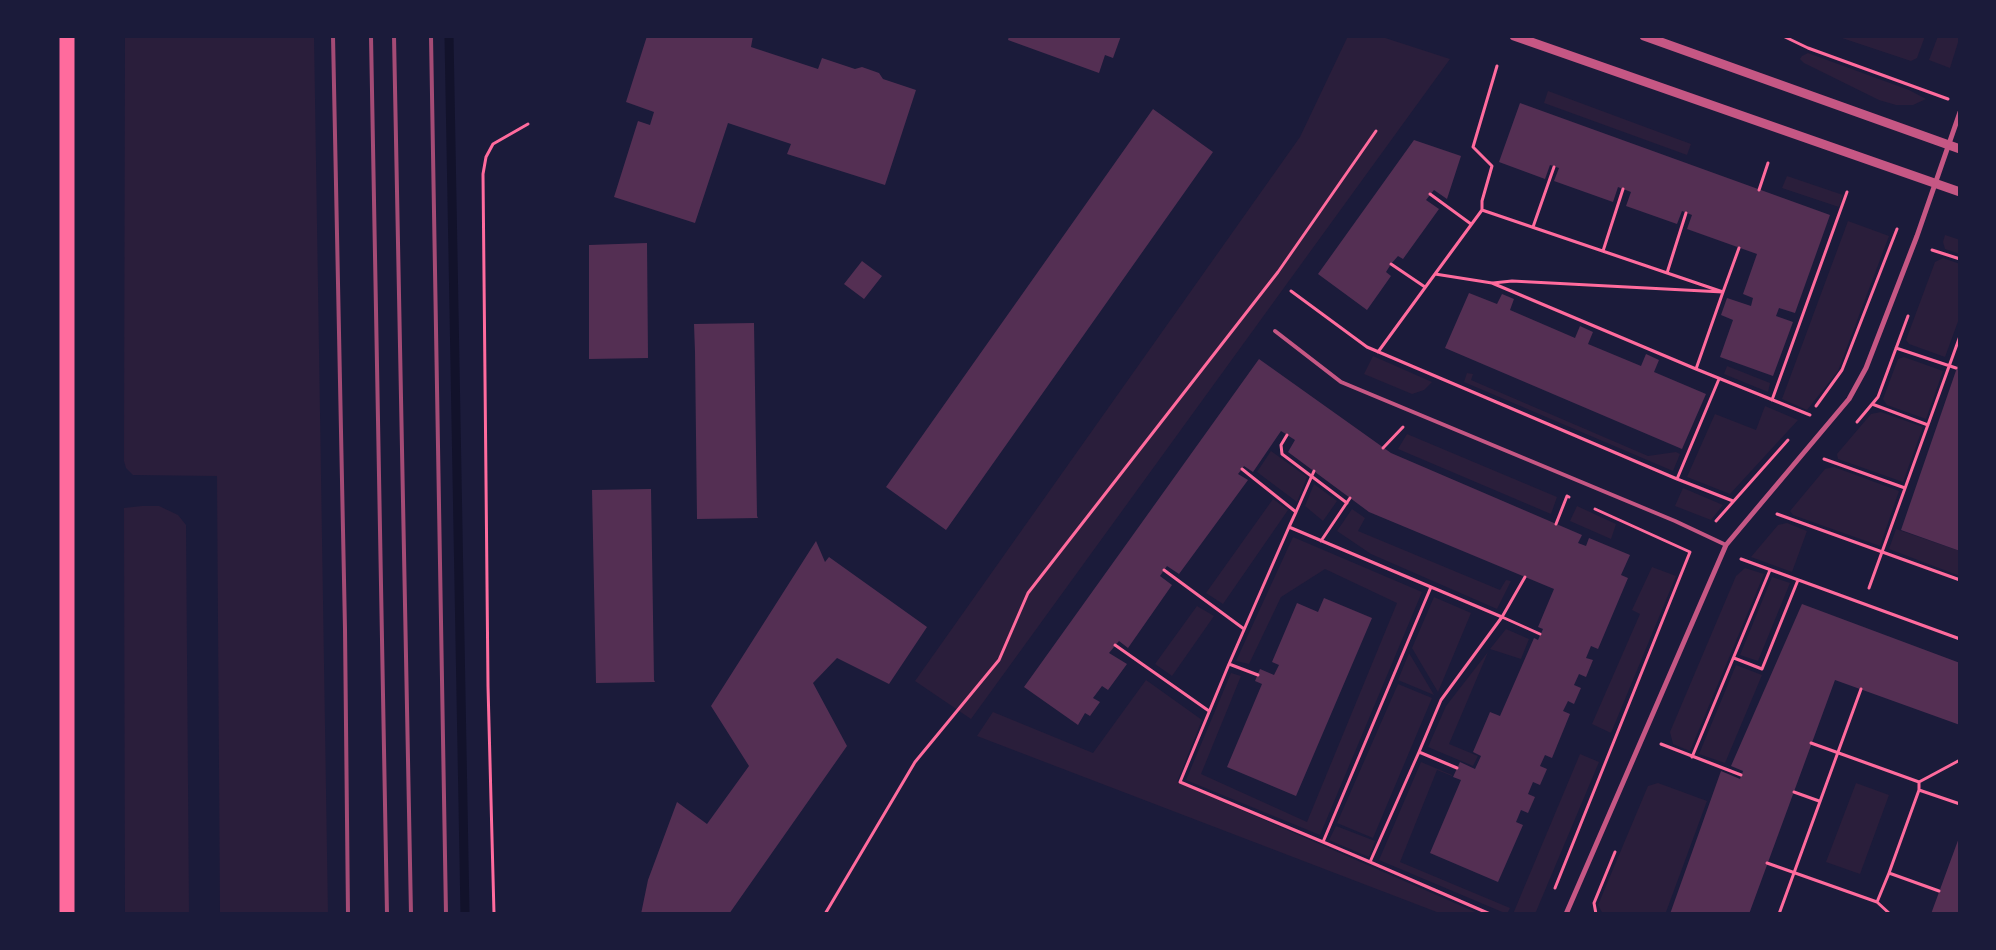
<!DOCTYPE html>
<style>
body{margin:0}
#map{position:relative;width:1996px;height:950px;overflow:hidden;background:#1b1b3a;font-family:"Nunito Sans",sans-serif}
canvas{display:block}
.frame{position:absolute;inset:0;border:38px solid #1b1b3a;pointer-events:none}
</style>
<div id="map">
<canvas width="1996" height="950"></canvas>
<div class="frame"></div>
</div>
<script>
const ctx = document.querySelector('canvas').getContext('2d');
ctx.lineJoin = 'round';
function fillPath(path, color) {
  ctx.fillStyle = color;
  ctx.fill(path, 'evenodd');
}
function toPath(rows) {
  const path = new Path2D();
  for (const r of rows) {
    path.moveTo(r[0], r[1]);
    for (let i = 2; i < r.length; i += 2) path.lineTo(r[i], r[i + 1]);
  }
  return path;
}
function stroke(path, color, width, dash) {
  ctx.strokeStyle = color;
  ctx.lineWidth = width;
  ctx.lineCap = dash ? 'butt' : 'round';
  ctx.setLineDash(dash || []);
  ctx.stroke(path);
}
const green = toPath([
 [125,36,314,36,328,914,220,914,217,476,133,475,126,468,124,461],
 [1348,36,1379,36,1450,59,971,719,915,681,1300,137],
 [1836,36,1925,36,1917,58,1911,61],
 [1938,36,1960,36,1950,68,1929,60],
 [1808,53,1909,90,1926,99,1913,105,1896,105,1879,100,1804,63,1800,59,1802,56],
 [1548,91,1691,144,1687,155,1544,103],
 [1787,176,1843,195,1839,207,1782,188],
 [1848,221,1889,236,1838,371,1807,410,1782,399],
 [1945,235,1960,240,1960,254,1945,249,1943,242],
 [1943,258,1960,264,1960,316,1945,357,1909,344,1906,340,1935,262],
 [1373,356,1432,382,1424,390,1412,394,1364,374],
 [1904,357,1943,371,1926,419,1887,405,1883,399,1898,359],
 [1727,366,1770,383,1768,392,1724,374],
 [1467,373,1473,374,1471,380,1648,456,1676,452,1680,454,1673,471,1464,382],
 [1765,406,1798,420,1730,494,1687,477,1715,414,1756,430],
 [1881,412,1923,427,1903,482,1838,459,1837,454,1871,414],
 [1407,434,1557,497,1551,514,1398,449],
 [1271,451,1307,477,1297,502,1257,472],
 [1834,467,1899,491,1880,546,1793,515,1790,511,1825,469],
 [1314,484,1337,501,1323,521,1305,506],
 [1683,488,1723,505,1711,520,1675,506],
 [1273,499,1288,510,1223,604,1206,593],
 [142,506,159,506,178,515,186,525,189,914,125,914,124,508],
 [1577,506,1616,524,1611,539,1570,521],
 [1352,509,1365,518,1358,531,1500,590,1506,580,1511,581,1497,609,1371,554,1337,531],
 [1787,523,1807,531,1792,572,1751,557,1778,525],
 [1896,529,1960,551,1960,576,1889,549],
 [1293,537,1422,592,1320,835,1186,780,1231,673,1241,676,1201,774,1307,822,1397,603,1325,569,1281,597,1249,664,1236,661],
 [1652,567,1676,576,1611,733,1592,724,1640,614,1632,610],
 [1745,568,1764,574,1690,751,1673,744,1670,732,1736,576],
 [1772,577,1790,583,1758,661,1740,655],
 [1434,597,1471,613,1438,692,1412,648],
 [1197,606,1214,616,1172,676,1155,664],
 [1506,629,1529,639,1521,659,1490,649],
 [1488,652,1449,744,1478,756,1473,766,1428,747,1446,706],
 [1409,653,1434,695,1398,680],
 [1736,665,1762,675,1725,763,1699,754],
 [1146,680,1202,720,1177,782,1480,914,1442,914,977,736,993,712,1093,753],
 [1398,684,1432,698,1373,838,1337,823],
 [1580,754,1599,762,1535,914,1513,914],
 [1421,762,1452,775,1452,776,1437,770,1400,862,1510,908,1507,914,1379,860],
 [1658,783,1707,801,1666,912,1668,914,1603,914,1598,905,1648,786],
 [1856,783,1889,795,1860,874,1826,862],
 [1336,826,1375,841,1369,857,1329,840]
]);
const stream = toPath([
 [449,36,465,914]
]);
const building = toPath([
 [647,36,753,36,751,47,818,69,822,58,855,69,862,67,879,73,883,79,916,90,885,185,787,154,791,144,728,123,695,223,614,197,638,121,650,125,654,112,626,102],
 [1009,36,1121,36,1113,58,1105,55,1099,73,1008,40],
 [1520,103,1830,215,1795,313,1779,308,1776,316,1793,322,1773,376,1720,357,1733,320,1721,315,1727,298,1751,306,1753,298,1743,294,1757,254,1687,229,1692,215,1682,211,1677,224,1626,206,1631,192,1618,187,1613,202,1554,181,1559,168,1550,165,1545,179,1499,162],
 [1153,109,1213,152,946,530,886,487],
 [1414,140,1461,156,1447,199,1434,190,1426,200,1439,209,1403,259,1398,256,1391,264,1386,272,1391,276,1367,310,1318,274],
 [647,243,648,358,589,359,589,245],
 [862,261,882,276,864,299,844,284],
 [1469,293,1497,304,1502,294,1514,299,1510,310,1575,338,1580,326,1593,332,1588,344,1641,366,1646,354,1659,360,1654,372,1706,394,1682,449,1445,348],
 [754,323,757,516,758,518,697,519,695,352,694,324],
 [1259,359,1391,453,1582,535,1578,543,1586,546,1589,538,1630,555,1621,575,1628,578,1598,649,1591,646,1586,658,1593,660,1586,677,1579,674,1574,685,1581,688,1574,704,1568,701,1563,711,1570,714,1552,758,1545,755,1540,766,1547,769,1540,785,1533,782,1528,794,1535,797,1528,813,1521,810,1516,822,1523,825,1498,882,1430,853,1461,780,1453,777,1460,762,1475,769,1481,756,1473,752,1490,712,1500,716,1534,638,1538,640,1543,629,1538,627,1554,589,1369,512,1288,452,1295,440,1281,431,1253,472,1244,466,1242,469,1238,474,1248,480,1179,574,1167,566,1160,576,1172,585,1128,648,1119,641,1109,653,1127,664,1108,690,1102,686,1093,698,1100,702,1090,716,1085,713,1078,725,1024,687],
 [1960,359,1960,551,1901,530],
 [651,489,654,680,655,682,596,683,592,490],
 [816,541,825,562,829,557,927,627,889,684,837,658,813,683,847,746,729,914,641,914,648,880,677,802,707,824,749,766,711,706],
 [1324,598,1372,618,1296,796,1227,767,1262,684,1255,681,1260,669,1274,675,1279,665,1272,662,1297,603,1318,612],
 [1802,604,1960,663,1960,725,1835,680,1749,914,1670,914,1721,771,1740,779,1743,771,1731,766],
 [1960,835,1960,914,1931,914]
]);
const path = toPath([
 [1783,36,1808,48,1948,99],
 [1759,190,1768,163],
 [1430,194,1471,224],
 [1482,210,1482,201,1492,166,1473,147,1497,66],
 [1533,227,1554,167],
 [1932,250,1960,259],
 [1603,251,1623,189],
 [1391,264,1425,287],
 [1667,273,1686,213],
 [1435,274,1482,210,1723,292,1696,369],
 [1493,283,1512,281,1723,292,1739,248],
 [1291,291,1367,347,1677,479,1733,501],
 [1896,348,1956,368],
 [1378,352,1435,274,1492,283,1696,369,1810,415],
 [1772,400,1847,192],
 [1872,404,1928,425],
 [1816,406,1842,370,1897,229],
 [1857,422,1878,397,1908,316],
 [1287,435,1281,445,1282,454,1347,503],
 [1383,448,1403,427],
 [1824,459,1905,488],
 [1242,469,1296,512,1314,471],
 [1677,479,1719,379],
 [1777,514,1960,580],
 [1716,521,1788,440],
 [1556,524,1567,496,1569,497],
 [1289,527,1296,512],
 [1321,541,1350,498],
 [1741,559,1960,639],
 [1164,570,1244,629],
 [1869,588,1960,336],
 [1115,645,1209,711],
 [1734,658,1762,669,1798,580],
 [1229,664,1289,527,1431,587],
 [1258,675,1229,664,1180,782,1323,842],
 [1661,744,1741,775],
 [1419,752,1441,700,1502,617,1540,634],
 [1692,757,1770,570],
 [1457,768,1419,752,1370,862,1490,914],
 [1919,782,1960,760],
 [1919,790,1960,804],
 [1794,792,1819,801],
 [1370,862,1323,842,1431,587,1502,617,1525,577],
 [1767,863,1877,902,1889,873,1919,790,1919,782,1811,743],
 [1889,873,1939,891],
 [1555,888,1690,552,1595,509],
 [1877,902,1890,914],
 [494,914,488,686,483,174,486,157,493,144,528,124],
 [825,914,915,762,999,660,1028,593,1278,272,1376,131],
 [1596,914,1594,903,1615,852],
 [1779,914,1861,689]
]);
const service = toPath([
 [1275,331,1341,382,1675,521,1726,545]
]);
const minor = toPath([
 [1566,914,1726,545,1849,399,1866,368,1917,236,1960,112]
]);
const tertiary = toPath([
 [1514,36,1960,192],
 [1644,36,1960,149]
]);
const motorway = toPath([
 [67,36,67,914]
]);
const rail = toPath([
 [333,36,345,629,348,914],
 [371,36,387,914],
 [394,36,411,914],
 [431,36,446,914]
]);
fillPath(green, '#2a1e3b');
stroke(stream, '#12122b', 9);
fillPath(building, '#542f53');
stroke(path, '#ff6b9d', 3);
stroke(service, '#c65784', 4);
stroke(minor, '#c65784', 5);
stroke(tertiary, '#c65784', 9);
stroke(motorway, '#ff6b9d', 15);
stroke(rail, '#a44b75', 4);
</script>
